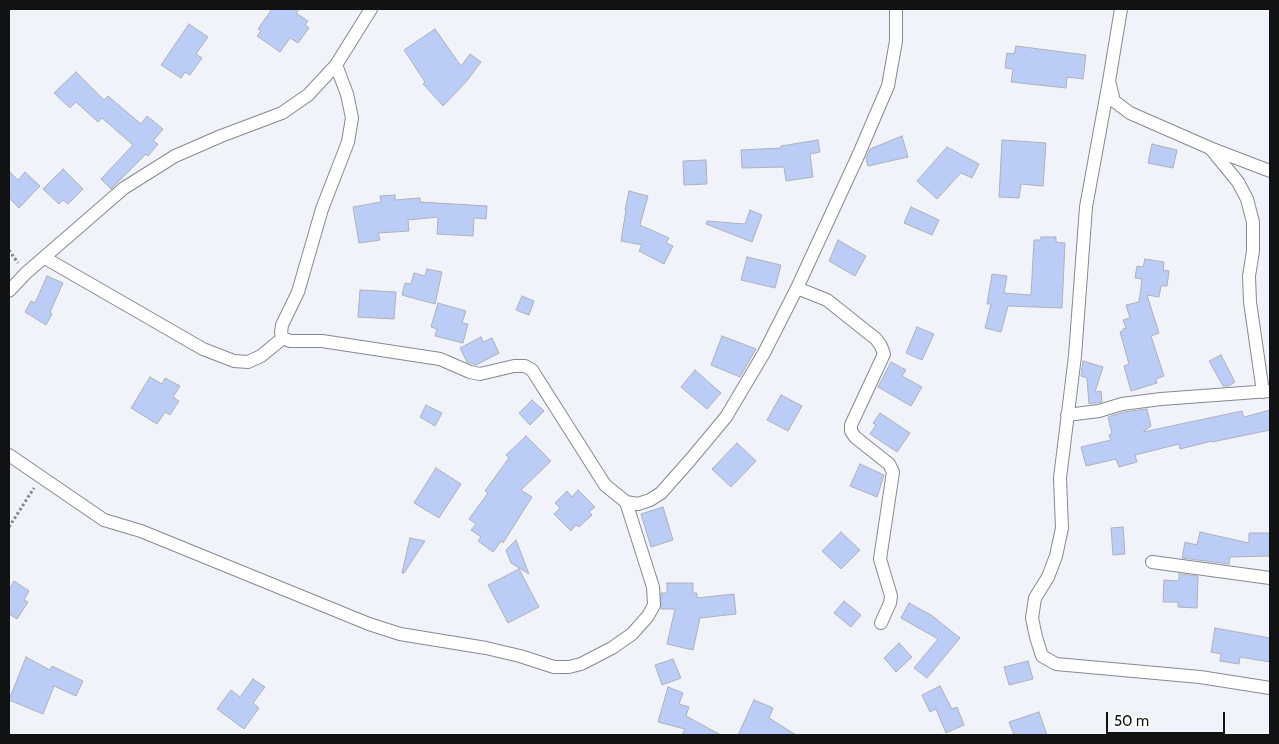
<!DOCTYPE html>
<style>
body{margin:0}
#map{position:relative;width:1279px;height:744px;overflow:hidden;background:#f0f3fa;font-family:Cabin,sans-serif}
canvas{display:block}
.frame{position:absolute;inset:0;border:10px solid #111214;pointer-events:none}
.scale{position:absolute;left:1106px;top:712px;width:119px;height:22px;box-sizing:border-box;border:2px solid #111214;border-top:0;padding-left:6px;font-size:15px;line-height:18px;white-space:nowrap;color:#111214;-webkit-text-stroke:4px #fff;paint-order:stroke}
</style>
<div id="map">
<canvas width="1279" height="744"></canvas>
<div class="frame"></div>
<div class="scale">50 m</div>
</div>
<script>
const ctx = document.querySelector('canvas').getContext('2d');
ctx.lineJoin = 'round';
function fillPath(path, color) {
  ctx.fillStyle = color;
  ctx.fill(path, 'evenodd');
}
function toPath(rows) {
  const path = new Path2D();
  for (const r of rows) {
    path.moveTo(r[0], r[1]);
    for (let i = 2; i < r.length; i += 2) path.lineTo(r[i], r[i + 1]);
  }
  return path;
}
function stroke(path, color, width, dash) {
  ctx.strokeStyle = color;
  ctx.lineWidth = width;
  ctx.lineCap = dash ? 'butt' : 'round';
  ctx.setLineDash(dash || []);
  ctx.stroke(path);
}
const building = toPath([
 [272,9,299,9,296,13,308,21,305,25,309,28,298,43,290,38,280,52,257,36,261,31,258,29,272,9],
 [189,24,208,37,196,54,202,58,190,75,185,72,181,78,161,65,189,24],
 [435,29,461,66,470,54,481,62,466,82,443,106,423,84,425,82,404,50,435,29],
 [1016,46,1086,55,1083,79,1067,77,1066,88,1011,82,1013,69,1005,68,1007,53,1014,54,1016,46],
 [76,72,104,100,108,96,141,124,147,116,163,129,153,141,158,144,148,156,146,154,111,189,101,179,133,145,102,118,98,122,76,102,70,108,54,93,76,72],
 [902,136,908,157,868,166,866,158,870,149,902,136],
 [818,140,820,152,810,154,813,177,786,181,784,167,742,168,741,150,781,148,781,146,818,140],
 [1002,140,1046,143,1043,186,1021,184,1019,198,999,197,1002,140],
 [1152,144,1177,150,1173,168,1148,163,1152,144],
 [947,147,979,164,972,178,961,173,937,199,917,181,947,147],
 [706,160,707,184,684,185,683,161,706,160],
 [63,169,83,189,68,204,63,200,59,204,43,189,63,169],
 [9,171,18,180,25,172,40,186,19,208,9,198,9,171],
 [629,191,648,196,640,225,669,238,666,243,673,246,664,264,639,251,642,245,621,241,626,210,625,210,629,191],
 [395,195,395,200,420,198,420,202,487,206,486,219,474,218,473,236,437,234,438,217,408,220,409,231,378,233,380,240,359,243,353,207,381,202,380,196,395,195],
 [911,207,939,220,932,235,904,223,911,207],
 [750,210,762,215,752,242,706,224,707,221,745,224,750,210],
 [1041,237,1056,237,1056,242,1065,243,1062,308,1008,306,1001,332,985,328,991,304,987,304,992,274,1007,276,1004,293,1031,295,1034,240,1041,240,1041,237],
 [838,240,866,256,855,276,829,261,838,240],
 [747,257,781,265,775,288,741,280,747,257],
 [1145,259,1164,262,1163,270,1169,271,1167,286,1161,286,1159,297,1147,295,1159,333,1151,336,1164,376,1156,379,1157,383,1131,391,1124,366,1129,364,1120,332,1123,331,1123,329,1126,328,1123,320,1130,318,1126,305,1139,302,1142,279,1135,278,1137,266,1143,267,1145,259],
 [427,269,442,272,435,304,402,295,405,283,411,284,414,273,425,276,427,269],
 [47,276,63,283,50,312,52,314,46,325,25,312,31,301,35,303,47,276],
 [360,290,396,292,394,319,358,317,360,290],
 [522,296,534,301,529,315,516,310,522,296],
 [438,303,466,311,462,323,468,324,463,343,435,336,437,329,431,327,438,303],
 [917,327,934,334,922,360,906,353,917,327],
 [722,336,756,349,740,377,711,365,722,336],
 [481,337,483,342,492,338,499,353,476,365,467,362,460,348,481,337],
 [1221,355,1235,382,1228,386,1223,386,1209,361,1221,355],
 [1083,361,1103,367,1095,392,1101,391,1102,402,1089,404,1087,378,1081,376,1083,361],
 [891,362,906,370,902,376,922,387,911,406,878,387,891,362],
 [695,370,721,393,707,409,681,387,695,370],
 [150,377,162,384,165,378,180,386,173,397,179,401,170,415,165,412,157,424,131,408,150,377],
 [781,395,802,406,788,431,767,420,781,395],
 [532,400,544,411,530,425,519,413,532,400],
 [426,405,442,413,435,426,420,417,426,405],
 [1147,409,1151,426,1143,432,1242,411,1244,417,1270,410,1270,430,1212,442,1212,441,1180,449,1179,444,1135,455,1137,462,1119,467,1116,459,1086,466,1081,447,1111,440,1109,435,1112,434,1108,417,1124,412,1147,409],
 [880,413,910,433,897,452,870,434,876,425,873,423,880,413],
 [526,436,551,461,521,490,532,497,503,543,502,540,493,552,478,541,481,537,471,530,476,524,469,519,488,493,485,491,509,458,506,455,526,436],
 [737,443,756,461,731,487,712,469,737,443],
 [860,464,884,475,877,497,850,486,860,464],
 [436,468,461,484,439,518,414,503,436,468],
 [578,490,595,507,589,512,592,515,579,527,576,525,571,531,554,514,560,508,555,503,567,491,572,497,578,490],
 [663,507,673,540,651,547,641,514,663,507],
 [1123,527,1125,554,1113,555,1111,528,1123,527],
 [841,532,860,550,841,569,822,551,841,532],
 [1200,532,1249,543,1249,533,1270,533,1270,556,1230,557,1229,564,1182,558,1185,542,1197,545,1200,532],
 [410,538,425,541,404,573,402,573,410,538],
 [516,540,529,574,511,563,506,550,516,540],
 [519,569,539,607,508,623,488,585,519,569],
 [1179,574,1198,576,1197,608,1178,607,1178,602,1163,602,1164,580,1179,581,1179,574],
 [14,581,29,591,24,600,28,602,17,619,9,614,9,590,14,581],
 [667,583,693,583,693,593,697,593,697,598,734,594,736,614,700,618,693,650,667,644,675,609,661,609,661,593,667,593,667,583],
 [844,601,861,615,851,627,834,613,844,601],
 [909,603,931,615,960,638,927,678,914,668,938,639,901,618,909,603],
 [1215,628,1270,638,1270,662,1240,657,1239,664,1220,661,1221,654,1211,652,1215,628],
 [899,643,912,657,896,672,884,658,899,643],
 [26,657,50,670,52,666,83,681,76,696,54,686,43,714,9,700,26,657],
 [673,659,681,678,662,685,655,665,673,659],
 [1028,661,1033,679,1009,685,1004,667,1028,661],
 [253,679,265,687,253,703,259,708,244,729,217,709,231,690,240,697,253,679],
 [940,686,952,709,957,707,964,725,946,733,936,709,930,712,922,695,940,686],
 [668,687,683,693,679,704,689,707,686,716,721,735,682,735,685,729,658,722,668,687],
 [754,700,773,708,769,718,796,735,738,735,754,700],
 [1039,712,1047,735,1014,735,1009,722,1039,712]
]);
const path = toPath([
 [9,250,18,263],
 [9,527,34,488]
]);
const street = toPath([
 [1121,9,1109,81,1114,101,1130,113,1210,148,1270,171],
 [336,65,347,94,352,118,348,142,322,209,298,292,282,325,281,333,283,338,290,341,322,341,440,359,470,372,480,374,514,366,525,366,532,370,605,485,626,502,638,504,650,500,661,493,691,459,726,417,764,353,797,288,858,156,888,86,896,41,896,9],
 [1109,81,1086,207,1075,356,1060,478,1062,528,1056,556,1048,577,1035,598,1032,618,1036,637,1042,656,1056,664,1200,677,1270,688],
 [1211,149,1238,182,1247,199,1253,222,1253,251,1249,276,1250,302,1263,392],
 [45,258,203,349,234,361,248,362,261,356,283,338],
 [797,288,827,300,876,339,881,346,884,354,851,425,851,431,855,437,889,464,893,472,880,559,891,596,890,603,881,623],
 [9,291,26,273,124,188,175,156,221,136,282,113,308,95,336,65,371,9],
 [1067,415,1099,411,1122,404,1161,399,1270,391],
 [9,455,104,520,141,531,369,624,400,634,486,648,520,656,554,667,569,667,581,664,612,648,632,634,648,616,654,605,653,587,626,502],
 [1152,562,1270,578]
]);
fillPath(building, '#bbccf7');
stroke(building, '#afb1b8', 1);
stroke(street, '#868990', 14);
stroke(path, '#83858a', 3, [2.5, 2.5]);
stroke(street, '#fff', 12);
</script>
